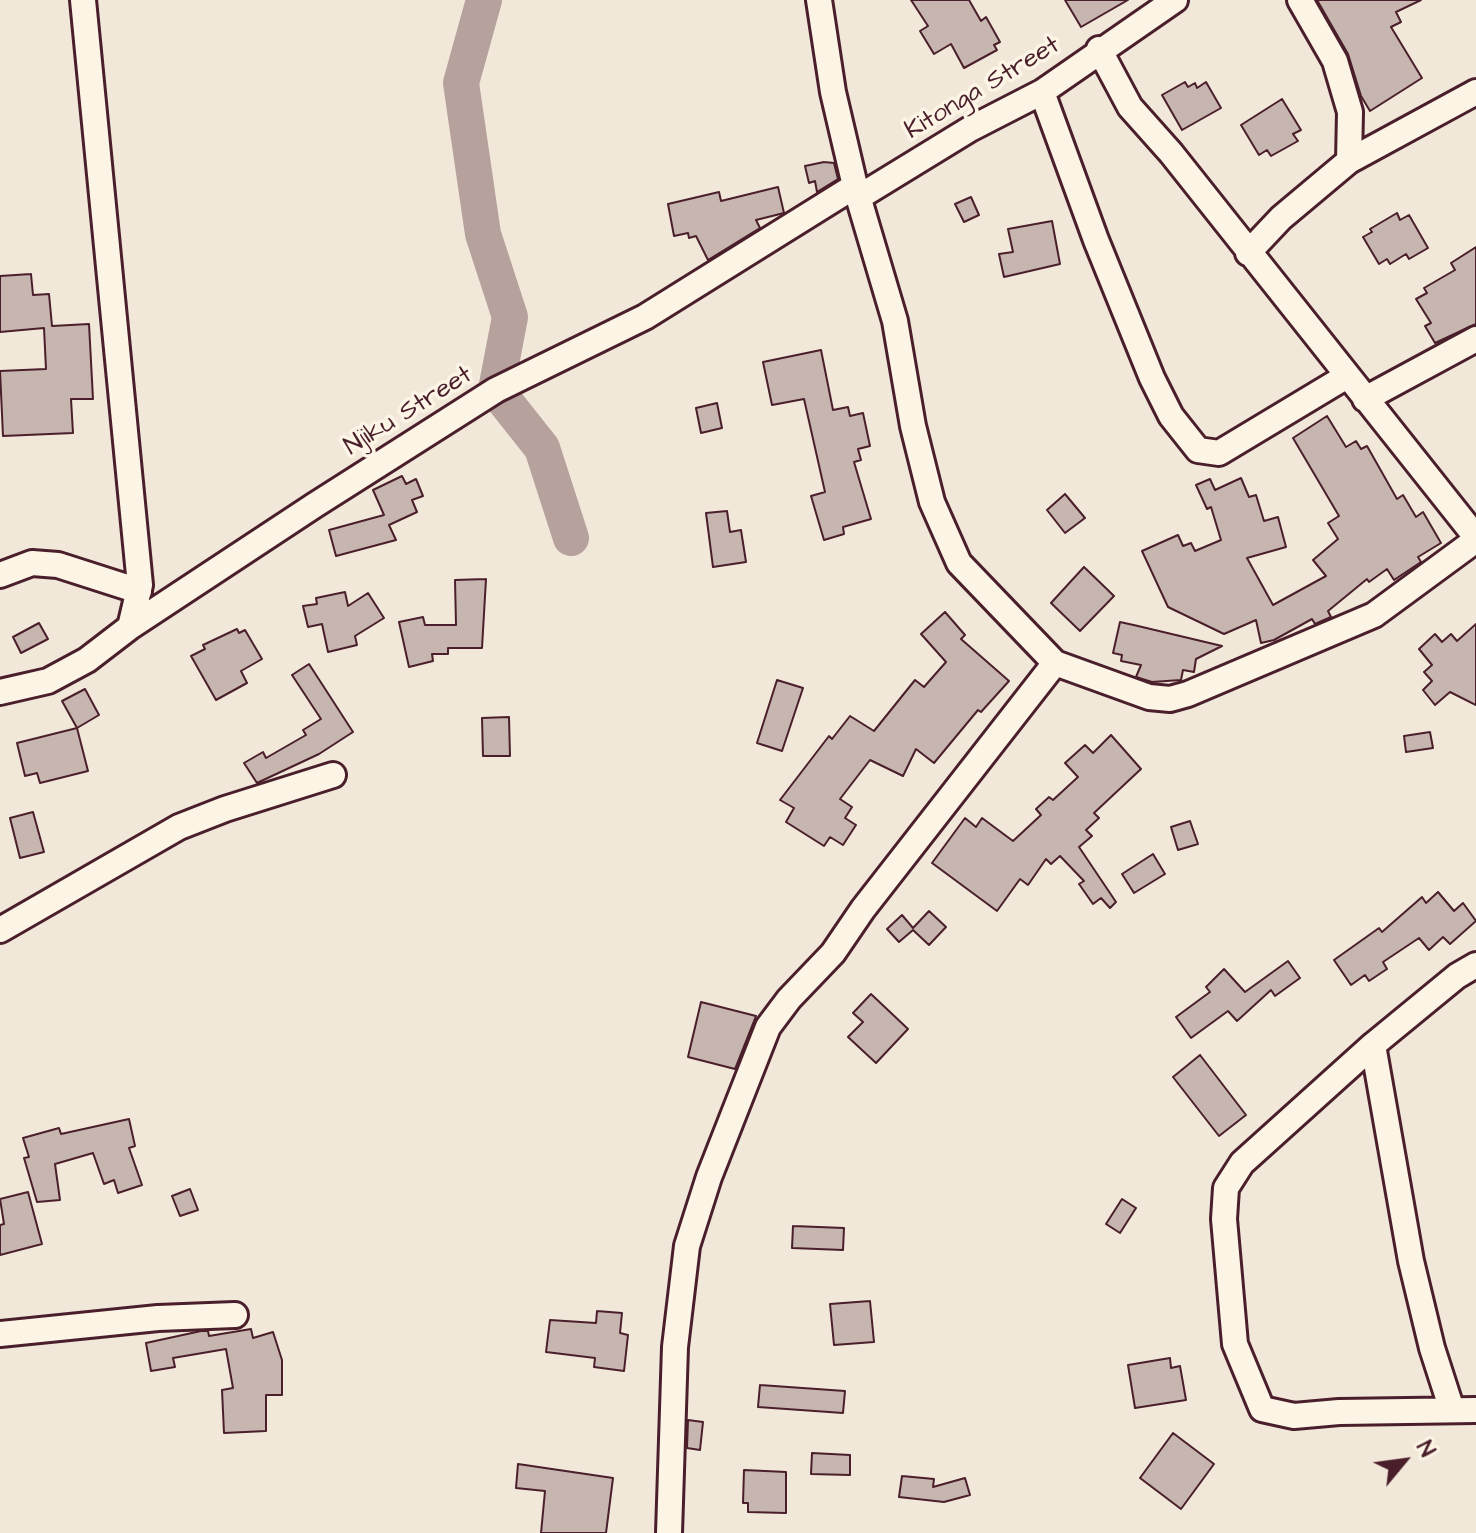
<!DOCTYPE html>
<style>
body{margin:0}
#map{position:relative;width:1476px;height:1533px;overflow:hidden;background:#f1e8da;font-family:"Architects Daughter",sans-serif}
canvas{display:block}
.north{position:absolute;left:1364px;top:1421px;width:80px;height:80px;-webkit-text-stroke:6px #fcf5e5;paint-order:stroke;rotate:61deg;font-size:22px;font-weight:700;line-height:32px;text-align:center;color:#4a1f2b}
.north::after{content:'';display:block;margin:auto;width:28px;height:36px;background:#4a1f2b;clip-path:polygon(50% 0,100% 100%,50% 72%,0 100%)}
</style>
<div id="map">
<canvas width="1476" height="1533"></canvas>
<div class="north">N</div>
</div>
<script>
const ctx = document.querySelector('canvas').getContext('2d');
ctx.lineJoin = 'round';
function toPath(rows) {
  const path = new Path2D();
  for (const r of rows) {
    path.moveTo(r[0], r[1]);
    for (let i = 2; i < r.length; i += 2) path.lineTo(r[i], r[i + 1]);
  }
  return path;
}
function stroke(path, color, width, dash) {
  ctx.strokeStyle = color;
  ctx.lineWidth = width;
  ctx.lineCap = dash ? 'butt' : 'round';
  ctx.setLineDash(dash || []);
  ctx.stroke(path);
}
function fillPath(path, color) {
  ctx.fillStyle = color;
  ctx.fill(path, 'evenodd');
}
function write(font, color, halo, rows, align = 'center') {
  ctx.font = font + ' "Architects Daughter",sans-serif';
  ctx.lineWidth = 7;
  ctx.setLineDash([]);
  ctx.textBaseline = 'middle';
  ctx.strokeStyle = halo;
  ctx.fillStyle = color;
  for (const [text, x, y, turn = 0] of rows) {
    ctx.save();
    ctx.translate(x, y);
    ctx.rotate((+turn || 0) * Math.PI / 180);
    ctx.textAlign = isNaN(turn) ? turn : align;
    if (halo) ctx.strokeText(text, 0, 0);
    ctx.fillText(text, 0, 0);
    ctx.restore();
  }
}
const river = toPath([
 [484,0,461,83,483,234,510,317,496,390,542,448,571,538]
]);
const building = toPath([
 [911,0,969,0,981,21,986,17,1000,42,994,45,997,50,964,68,951,44,934,54,920,31,928,26,911,0],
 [1065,0,1128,0,1081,27,1065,0],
 [1317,0,1421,0,1396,12,1401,22,1391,27,1422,78,1370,111,1361,96,1348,54,1317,0],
 [1185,82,1188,87,1195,83,1197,88,1206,82,1221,108,1182,130,1162,95,1185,82],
 [1282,99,1301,130,1293,134,1298,141,1271,156,1267,150,1259,155,1241,125,1282,99],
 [824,162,834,163,838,179,817,192,815,181,809,183,805,166,824,162],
 [778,187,784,213,756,220,760,228,708,260,696,236,689,238,688,233,674,236,668,204,719,192,721,201,778,187],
 [971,197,979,215,964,222,955,204,971,197],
 [1397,213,1400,220,1409,215,1428,248,1409,259,1406,254,1390,264,1387,259,1379,264,1363,237,1372,232,1370,229,1397,213],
 [1052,221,1060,264,1004,277,999,254,1013,252,1008,229,1052,221],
 [1476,247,1476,324,1435,343,1425,326,1431,323,1416,299,1427,293,1424,288,1455,270,1451,263,1476,247],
 [31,274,33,295,49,294,52,326,89,324,93,399,71,399,73,433,3,436,0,371,46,369,44,328,0,332,0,276,31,274],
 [821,350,833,410,848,407,850,416,863,413,870,446,858,449,861,460,854,462,871,519,843,527,844,534,824,540,811,496,825,492,804,399,772,405,763,362,821,350],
 [717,403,722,428,701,433,696,408,717,403],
 [1327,416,1346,447,1356,441,1361,449,1367,446,1397,499,1403,495,1416,517,1423,512,1441,543,1418,557,1421,562,1394,580,1387,569,1369,582,1367,579,1328,611,1331,617,1315,624,1312,619,1274,640,1261,643,1256,620,1224,634,1168,607,1142,551,1178,535,1183,546,1191,543,1195,551,1221,540,1211,507,1207,509,1196,485,1210,479,1215,490,1241,478,1249,497,1256,495,1264,521,1278,517,1286,547,1247,558,1273,605,1326,576,1313,560,1338,539,1328,523,1339,516,1293,438,1327,416],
 [402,476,406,484,416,479,423,496,412,500,417,512,389,525,396,540,336,556,329,530,384,515,373,490,402,476],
 [1065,494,1085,518,1065,533,1047,510,1065,494],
 [727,511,730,532,741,530,746,562,713,567,706,513,727,511],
 [1084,567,1114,596,1080,631,1051,603,1084,567],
 [486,579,482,648,448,648,448,654,432,654,433,661,409,667,399,622,423,617,425,625,456,625,455,580,486,579],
 [345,592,348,606,368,593,384,618,355,636,357,645,328,652,322,624,308,627,303,606,317,604,316,598,345,592],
 [945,612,965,635,961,639,1009,681,981,712,978,710,934,763,916,749,903,776,870,760,840,799,852,807,845,818,856,825,843,845,830,837,824,846,786,822,794,808,780,800,829,736,832,739,850,716,874,731,915,680,924,687,946,662,921,634,945,612],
 [1120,622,1138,626,1222,646,1196,659,1194,672,1183,670,1181,680,1152,682,1136,677,1141,665,1121,661,1122,655,1113,653,1120,622],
 [39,623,48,639,21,653,13,637,39,623],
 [1476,624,1476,705,1450,692,1435,705,1423,690,1432,681,1424,672,1432,665,1419,649,1435,634,1442,642,1451,634,1457,641,1476,624],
 [237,629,239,633,245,630,262,659,241,671,247,683,216,700,191,656,205,649,203,645,237,629],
 [309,664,353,732,319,754,257,783,244,763,263,752,266,758,306,735,303,730,321,719,292,675,309,664],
 [777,680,803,688,782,751,757,743,777,680],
 [85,689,99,715,77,728,62,701,85,689],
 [509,717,510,756,483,756,482,718,509,717],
 [77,728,88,771,40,783,37,773,25,776,17,743,77,728],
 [1430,732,1433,748,1406,752,1404,736,1430,732],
 [1111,735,1141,769,1094,813,1099,818,1086,830,1092,836,1079,847,1116,902,1110,908,1101,898,1093,904,1079,884,1084,881,1060,856,1051,864,1046,859,1028,885,1020,879,997,911,932,863,965,818,976,827,982,818,1013,841,1041,815,1036,809,1049,797,1053,800,1078,777,1065,763,1085,745,1093,753,1111,735],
 [33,812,44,852,20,858,10,818,33,812],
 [1190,821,1198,844,1178,850,1171,827,1190,821],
 [1153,854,1165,874,1134,893,1122,874,1153,854],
 [1438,892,1454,911,1463,903,1476,921,1450,944,1443,937,1429,950,1419,938,1383,962,1387,969,1369,981,1365,975,1351,985,1334,960,1379,928,1382,932,1422,897,1426,903,1438,892],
 [929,911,946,927,929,945,913,930,899,942,887,929,902,915,913,928,929,911],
 [1288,961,1300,978,1275,996,1271,990,1237,1021,1228,1011,1191,1038,1176,1017,1210,992,1206,987,1224,969,1245,992,1288,961],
 [871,994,908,1029,876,1063,848,1037,863,1022,853,1013,871,994],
 [701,1002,756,1016,735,1069,688,1057,701,1002],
 [1200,1055,1246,1115,1219,1136,1173,1077,1200,1055],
 [129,1119,135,1146,129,1148,142,1185,118,1193,114,1180,104,1184,93,1153,55,1164,60,1200,37,1202,24,1158,29,1157,23,1138,59,1128,61,1134,129,1119],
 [190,1189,198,1210,180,1216,172,1196,190,1189],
 [28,1192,42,1244,0,1255,0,1225,4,1224,0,1199,28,1192],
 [1122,1199,1136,1208,1120,1233,1106,1224,1122,1199],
 [793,1226,844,1228,843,1250,792,1248,793,1226],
 [870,1301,874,1342,834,1345,830,1304,870,1301],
 [597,1311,622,1313,620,1333,628,1335,624,1371,594,1367,595,1358,546,1352,550,1320,596,1323,597,1311],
 [251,1329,253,1338,273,1332,282,1360,282,1395,266,1395,266,1431,224,1433,222,1390,233,1388,226,1349,173,1358,175,1367,151,1371,146,1343,201,1331,208,1331,209,1336,251,1329],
 [1170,1358,1171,1368,1180,1366,1186,1400,1135,1408,1128,1365,1170,1358],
 [760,1385,845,1391,843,1413,758,1407,760,1385],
 [688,1420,703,1422,700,1450,687,1448,688,1420],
 [1173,1433,1214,1464,1181,1509,1140,1478,1173,1433],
 [812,1453,850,1455,850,1475,811,1474,812,1453],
 [518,1464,613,1478,606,1533,541,1533,545,1491,516,1488,518,1464],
 [744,1470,786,1472,786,1513,748,1512,748,1503,743,1503,744,1470],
 [902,1476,934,1479,933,1487,965,1478,970,1495,944,1502,899,1497,902,1476]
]);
const street = toPath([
 [83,0,140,585,130,627],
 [819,0,833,92,855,186,895,321,913,426,932,502,959,563,1055,663,1149,697,1170,699,1188,694,1374,615,1476,540],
 [1300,0,1335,61,1350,112,1349,161],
 [1099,49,1130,107,1171,153,1476,537],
 [1042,92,1096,240,1152,378,1171,416,1198,450,1219,453,1347,376],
 [859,197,970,129,1042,92,1175,0],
 [1248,253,1281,218,1349,161,1476,92],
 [1365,399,1476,339],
 [0,575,32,563,58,565,139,591],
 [0,692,48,681,87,660,130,627,315,505,496,390,645,317,855,186],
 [0,930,179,827,225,809,333,775],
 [1476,965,1457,976,1373,1045,1242,1163,1226,1188,1224,1219,1235,1344,1262,1409,1294,1416,1339,1412,1476,1410],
 [1373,1045,1411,1261,1432,1348,1452,1410],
 [0,1334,158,1318,235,1315],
 [669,1533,675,1347,687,1246,709,1177,768,1027,789,999,833,953,863,909,1055,663]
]);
const streetNames = [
 ["Kitonga Street",983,89,-31],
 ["Njiku Street",409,412,-32]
];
stroke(river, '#b6a19c', 36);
fillPath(building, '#c7b6af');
stroke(building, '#4a1f2b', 2);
stroke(street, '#4a1f2b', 30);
stroke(street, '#fcf5e5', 24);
write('26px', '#4a1f2b', '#fcf5e5', streetNames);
</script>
